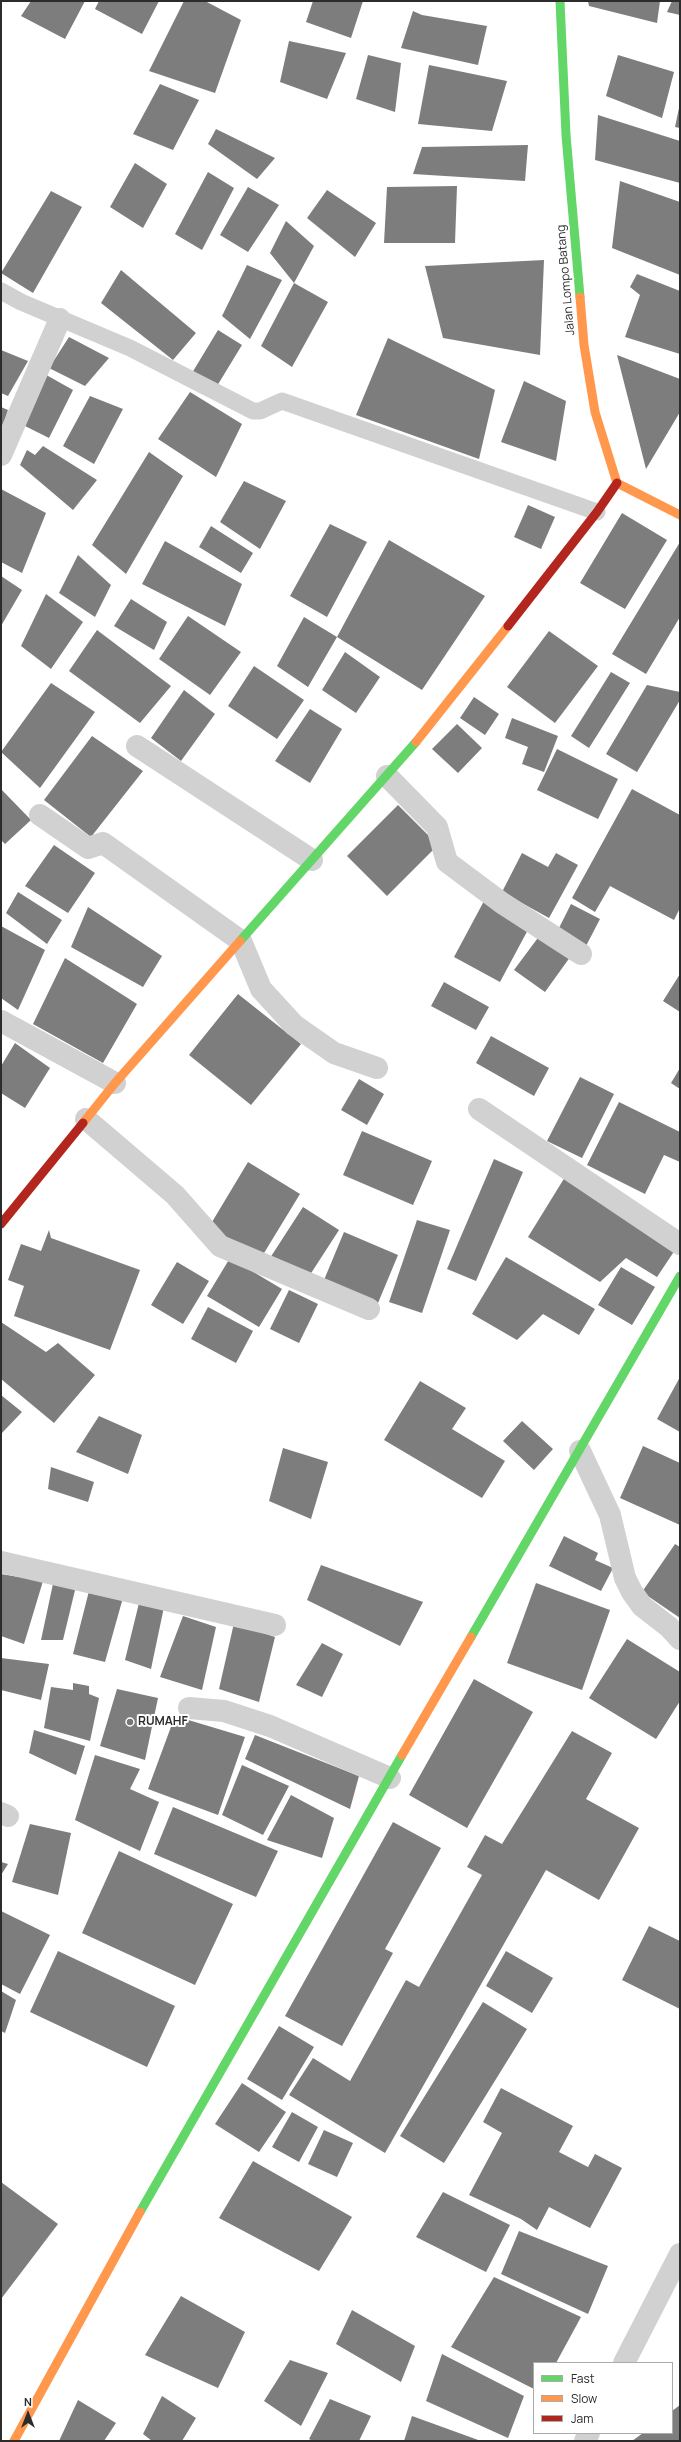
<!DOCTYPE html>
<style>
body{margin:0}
#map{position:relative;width:681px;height:2442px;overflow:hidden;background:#fff;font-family:Manrope,sans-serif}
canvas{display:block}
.frame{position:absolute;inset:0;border:2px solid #2c2c2c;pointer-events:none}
.legend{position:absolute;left:533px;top:2362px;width:140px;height:72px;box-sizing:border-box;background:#fff;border:1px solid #ababab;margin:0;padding:5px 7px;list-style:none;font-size:12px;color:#2c2c2c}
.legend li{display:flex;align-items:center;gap:8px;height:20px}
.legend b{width:20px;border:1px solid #ababab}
.north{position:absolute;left:8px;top:2394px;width:40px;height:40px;-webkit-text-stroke:3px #fff;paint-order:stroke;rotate:0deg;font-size:11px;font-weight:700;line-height:16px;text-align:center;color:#2c2c2c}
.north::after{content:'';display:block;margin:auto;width:14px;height:18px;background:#2c2c2c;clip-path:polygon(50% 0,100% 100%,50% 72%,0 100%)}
</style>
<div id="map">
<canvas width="681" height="2442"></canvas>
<div class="frame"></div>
<ul class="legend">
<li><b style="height:5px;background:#63d668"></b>Fast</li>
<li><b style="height:5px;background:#ff974d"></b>Slow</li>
<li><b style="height:5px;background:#b3261e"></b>Jam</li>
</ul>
<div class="north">N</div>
</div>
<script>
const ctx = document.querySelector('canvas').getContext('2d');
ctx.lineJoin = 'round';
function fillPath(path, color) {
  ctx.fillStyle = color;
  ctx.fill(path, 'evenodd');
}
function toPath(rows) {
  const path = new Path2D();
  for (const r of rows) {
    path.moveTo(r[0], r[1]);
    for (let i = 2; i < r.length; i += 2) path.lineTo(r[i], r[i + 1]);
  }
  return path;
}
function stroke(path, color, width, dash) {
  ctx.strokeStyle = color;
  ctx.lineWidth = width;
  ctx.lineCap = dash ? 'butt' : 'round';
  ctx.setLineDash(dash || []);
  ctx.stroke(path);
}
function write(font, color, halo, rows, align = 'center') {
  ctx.font = font + ' Manrope,sans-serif';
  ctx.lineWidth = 4;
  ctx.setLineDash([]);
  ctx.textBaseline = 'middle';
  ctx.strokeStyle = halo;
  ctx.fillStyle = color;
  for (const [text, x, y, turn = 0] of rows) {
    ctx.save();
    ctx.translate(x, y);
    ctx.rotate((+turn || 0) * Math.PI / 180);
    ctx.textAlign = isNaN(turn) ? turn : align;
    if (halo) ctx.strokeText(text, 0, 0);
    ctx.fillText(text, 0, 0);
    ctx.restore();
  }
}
const building = toPath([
 [31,1,85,1,65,39,21,16],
 [99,1,159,1,142,34,95,9],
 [184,1,205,1,241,20,215,93,149,71],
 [313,1,363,1,351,38,306,22],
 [588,1,660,1,657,23,589,6],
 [672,1,680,1,680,15,667,12],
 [413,11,422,15,487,26,478,65,401,48],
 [289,41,346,53,327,99,280,82],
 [368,55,401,63,395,112,356,99],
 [618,55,674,72,662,118,606,96],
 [429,65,507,81,492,131,418,124],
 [160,84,199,100,173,150,133,134],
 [679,108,680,108,680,128,675,127],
 [598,115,680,141,680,183,595,160],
 [216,129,275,158,257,179,208,144],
 [528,145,525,181,413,174,422,147],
 [135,163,167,184,143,228,110,207],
 [208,172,234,188,202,250,175,234],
 [620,181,680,202,680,275,612,248],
 [457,186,455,243,384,243,387,187],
 [248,187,279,205,248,252,220,235],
 [327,190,376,223,355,257,307,218],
 [51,191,82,207,33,293,1,273],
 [286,221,314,246,294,283,270,253],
 [544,260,540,355,443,338,425,266],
 [247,265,282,280,250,339,222,316],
 [121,270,196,333,173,360,101,303],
 [637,274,680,291,680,354,625,337,640,295,630,287],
 [294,283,328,302,292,367,261,346],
 [218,330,242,345,217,386,192,373],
 [69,337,109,358,85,386,49,368],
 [388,338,495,390,479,459,356,415],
 [1,350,28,361,8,396,1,393],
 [617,355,680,379,680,412,646,469],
 [41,372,73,390,49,438,23,425],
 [524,381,566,401,556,461,501,442],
 [190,392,242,424,216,477,158,439],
 [90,396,123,409,94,464,63,446],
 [1,407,8,410,1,431],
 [43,446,97,480,73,510,20,465,27,450,35,455],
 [149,452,183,476,126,574,92,545],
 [244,481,286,501,260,549,220,522],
 [1,489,46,513,22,573,1,562],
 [528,505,555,517,541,549,514,537],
 [622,513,667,540,625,609,580,583],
 [330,524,367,542,327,617,290,596],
 [211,526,253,553,241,573,199,547],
 [389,540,485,596,422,690,337,637],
 [165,541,242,584,225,626,142,584],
 [680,542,680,617,646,674,612,654],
 [78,555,111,585,95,617,59,593],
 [1,576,22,590,1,626],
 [46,594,83,622,51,669,21,646],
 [131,599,167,622,154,650,114,626],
 [188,616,241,652,210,695,159,659],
 [304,617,337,637,308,687,277,666],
 [97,630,171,686,140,723,69,671],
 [549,631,598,666,555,723,507,687],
 [345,652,380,677,356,713,322,690],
 [254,666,304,700,277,739,228,706],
 [611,672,630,683,589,748,571,736],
 [51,683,95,712,40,788,1,752],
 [647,685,680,692,680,700,637,772,606,754],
 [184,690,215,714,181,761,151,738],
 [474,697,499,714,485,735,460,718],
 [310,709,342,729,310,783,275,761],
 [512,718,558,736,544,772,522,764,528,747,505,738],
 [457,724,482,748,458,773,432,749],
 [92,736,143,771,91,837,44,800],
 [557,749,618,779,598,819,537,790],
 [1,789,31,820,5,844,1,840],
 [632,789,680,815,680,908,674,920,610,886,595,912,572,898],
 [398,805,438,845,387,896,347,856],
 [54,845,95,873,68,913,25,886],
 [522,853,548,867,556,853,578,865,549,918,502,892],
 [18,892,62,920,47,944,6,913],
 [484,901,530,926,500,982,454,957],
 [571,904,600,919,586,946,557,932],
 [88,907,162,956,143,987,71,947],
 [1,926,45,950,18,1010,1,998],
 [543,931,573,953,545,992,514,970],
 [65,958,137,1004,103,1063,33,1024],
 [680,974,680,1012,663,1001],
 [444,982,489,1007,476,1030,431,1006],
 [238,994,301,1044,251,1105,189,1055],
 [491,1036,549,1068,534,1096,476,1063],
 [15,1043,50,1068,25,1108,1,1093,1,1066],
 [680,1068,680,1089,671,1083],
 [580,1077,614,1094,582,1158,547,1141],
 [359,1079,384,1094,367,1125,341,1110],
 [619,1102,680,1132,680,1162,664,1155,645,1194,587,1165],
 [362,1131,432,1161,413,1205,343,1175],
 [494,1159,523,1172,476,1281,447,1269],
 [248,1162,300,1194,261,1258,209,1227],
 [565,1177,677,1247,657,1277,626,1258,600,1282,528,1237],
 [303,1207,339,1230,306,1281,270,1258],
 [417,1220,450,1230,422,1313,389,1302],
 [49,1230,51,1238,140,1270,110,1350,14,1316,24,1286,8,1280,21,1244,41,1251],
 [344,1232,398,1255,378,1303,324,1280],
 [506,1257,595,1309,579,1335,543,1314,517,1340,472,1314],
 [230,1258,282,1289,259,1327,207,1296],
 [177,1262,209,1281,183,1324,151,1305],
 [621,1267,655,1287,632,1325,598,1305],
 [289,1290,318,1304,299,1343,270,1329],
 [208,1307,253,1331,236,1363,191,1339],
 [1,1322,46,1352,58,1343,95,1375,54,1423,1,1379],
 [680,1377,680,1432,657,1419],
 [420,1381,466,1408,452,1429,505,1461,482,1498,384,1440],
 [1,1395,22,1412,1,1434],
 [99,1416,142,1435,128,1474,76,1452],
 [522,1421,553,1449,534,1470,503,1441],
 [643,1446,680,1463,680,1525,620,1498],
 [283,1448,328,1462,311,1519,269,1501],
 [51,1467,94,1482,88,1502,48,1489],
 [564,1536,598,1553,595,1560,613,1568,601,1591,549,1566],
 [675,1544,680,1547,680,1618,642,1592],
 [321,1565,423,1602,400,1646,307,1600],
 [1,1574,43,1581,24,1644,1,1636],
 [54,1579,76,1586,63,1640,41,1640],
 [536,1583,610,1610,582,1690,507,1663],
 [89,1591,124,1594,105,1662,73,1654],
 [140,1599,164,1607,151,1669,125,1660],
 [183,1616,216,1627,202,1690,160,1677],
 [234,1623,275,1637,259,1702,219,1689],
 [627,1639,680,1672,680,1701,656,1739,589,1698],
 [322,1643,343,1654,322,1697,296,1685],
 [1,1658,49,1664,41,1700,1,1690],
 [474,1679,533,1712,467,1828,409,1795],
 [73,1683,89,1686,89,1694,99,1698,90,1741,44,1728,51,1687,73,1690],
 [117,1689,158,1698,145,1760,100,1746],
 [175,1716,245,1737,218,1815,148,1789],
 [34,1730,85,1746,76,1775,29,1753],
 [572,1731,612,1753,586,1799,639,1828,599,1900,546,1870,385,2153,289,2095,313,2058,350,2081,406,1980,419,1987,482,1875,467,1867,485,1835,502,1844],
 [255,1735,359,1776,350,1809,245,1759],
 [95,1755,140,1769,130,1789,159,1802,140,1851,75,1820],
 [242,1765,289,1786,263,1835,222,1815],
 [291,1795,334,1818,322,1858,267,1840],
 [173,1807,278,1851,256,1897,154,1854],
 [393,1822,441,1848,385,1949,393,1953,342,2046,285,2016],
 [30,1824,71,1833,58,1895,12,1882],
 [119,1851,233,1904,195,1985,82,1933],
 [1,1862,8,1864,1,1875],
 [1,1911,50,1935,20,1994,1,1984],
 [649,1926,680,1941,680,2009,622,1980],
 [58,1951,175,2006,147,2067,30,2012],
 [506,1951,553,1978,532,2013,486,1986],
 [1,1991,16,2000,5,2033,1,2031],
 [483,2002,527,2029,444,2163,400,2136],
 [279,2026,314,2047,282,2100,247,2079],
 [242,2083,286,2112,259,2152,215,2124],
 [501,2088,573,2126,559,2152,588,2167,595,2154,622,2168,590,2228,549,2207,537,2230,521,2219,469,2195,502,2133,483,2122],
 [292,2112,318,2127,299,2162,272,2147],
 [324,2130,353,2143,337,2177,308,2164],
 [253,2161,352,2217,319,2271,219,2218],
 [1,2182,58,2224,1,2299],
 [443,2192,510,2225,486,2272,416,2237],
 [519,2231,608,2266,588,2314,501,2274],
 [494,2277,581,2317,556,2363,534,2363,534,2389,451,2347],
 [181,2296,245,2332,218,2388,145,2355],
 [352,2310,415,2346,401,2382,336,2344],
 [442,2354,524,2396,508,2438,426,2401],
 [290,2360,328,2373,301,2426,264,2401],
 [162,2396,196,2418,182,2441,152,2441,143,2434],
 [330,2399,371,2416,359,2441,313,2441,309,2439],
 [78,2400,116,2423,104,2441,59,2441],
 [680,2405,680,2441,632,2441,643,2433,672,2433,672,2411],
 [412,2416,481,2441,404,2441]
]);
const lane = toPath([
 [1,291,21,302,130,348,253,411,260,411,282,401,597,512]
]);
const street = toPath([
 [1,455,60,319],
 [137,746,312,860],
 [387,776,437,827,447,862,502,903,581,954],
 [40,815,88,848,103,843,241,941,261,989,294,1025,334,1053,377,1068],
 [1,1021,115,1083],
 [479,1109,680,1244],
 [86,1119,175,1195,220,1246,369,1309],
 [580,1451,610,1515,625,1578,632,1592,642,1606,669,1627,680,1639],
 [1,1562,275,1625],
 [189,1708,224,1711,270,1726,390,1778],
 [1,1813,8,1816],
 [624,2363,680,2254],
 [585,2441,589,2433]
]);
const fast = toPath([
 [560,1,566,135,580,297],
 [240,941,416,742],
 [471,1637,680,1276],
 [140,2212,402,1755]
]);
const slow = toPath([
 [580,297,584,345,595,412,617,483,680,515],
 [416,742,508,626],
 [83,1123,115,1083,240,941],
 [402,1755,471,1637],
 [14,2441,140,2212]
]);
const jam = toPath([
 [508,626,597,512,617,483],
 [1,1224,83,1123]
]);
const markers = [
 [130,1722,4,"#767676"]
];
const streetNames = [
 ["Jalan Lompo Batang",566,280,-95]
];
const poiNames = [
 ["RUMAHF",138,1722]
];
fillPath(building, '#7d7d7d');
stroke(lane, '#d1d1d1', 17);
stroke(street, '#d1d1d1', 22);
stroke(fast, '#63d668', 9);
stroke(slow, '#ff974d', 9);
stroke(jam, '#b3261e', 9);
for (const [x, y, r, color] of markers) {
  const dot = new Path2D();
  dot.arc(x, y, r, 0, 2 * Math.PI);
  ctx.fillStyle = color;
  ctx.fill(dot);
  stroke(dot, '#fff', 1.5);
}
write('12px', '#2c2c2c', '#fff', streetNames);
write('bold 12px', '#2c2c2c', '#fff', poiNames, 'left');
</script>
